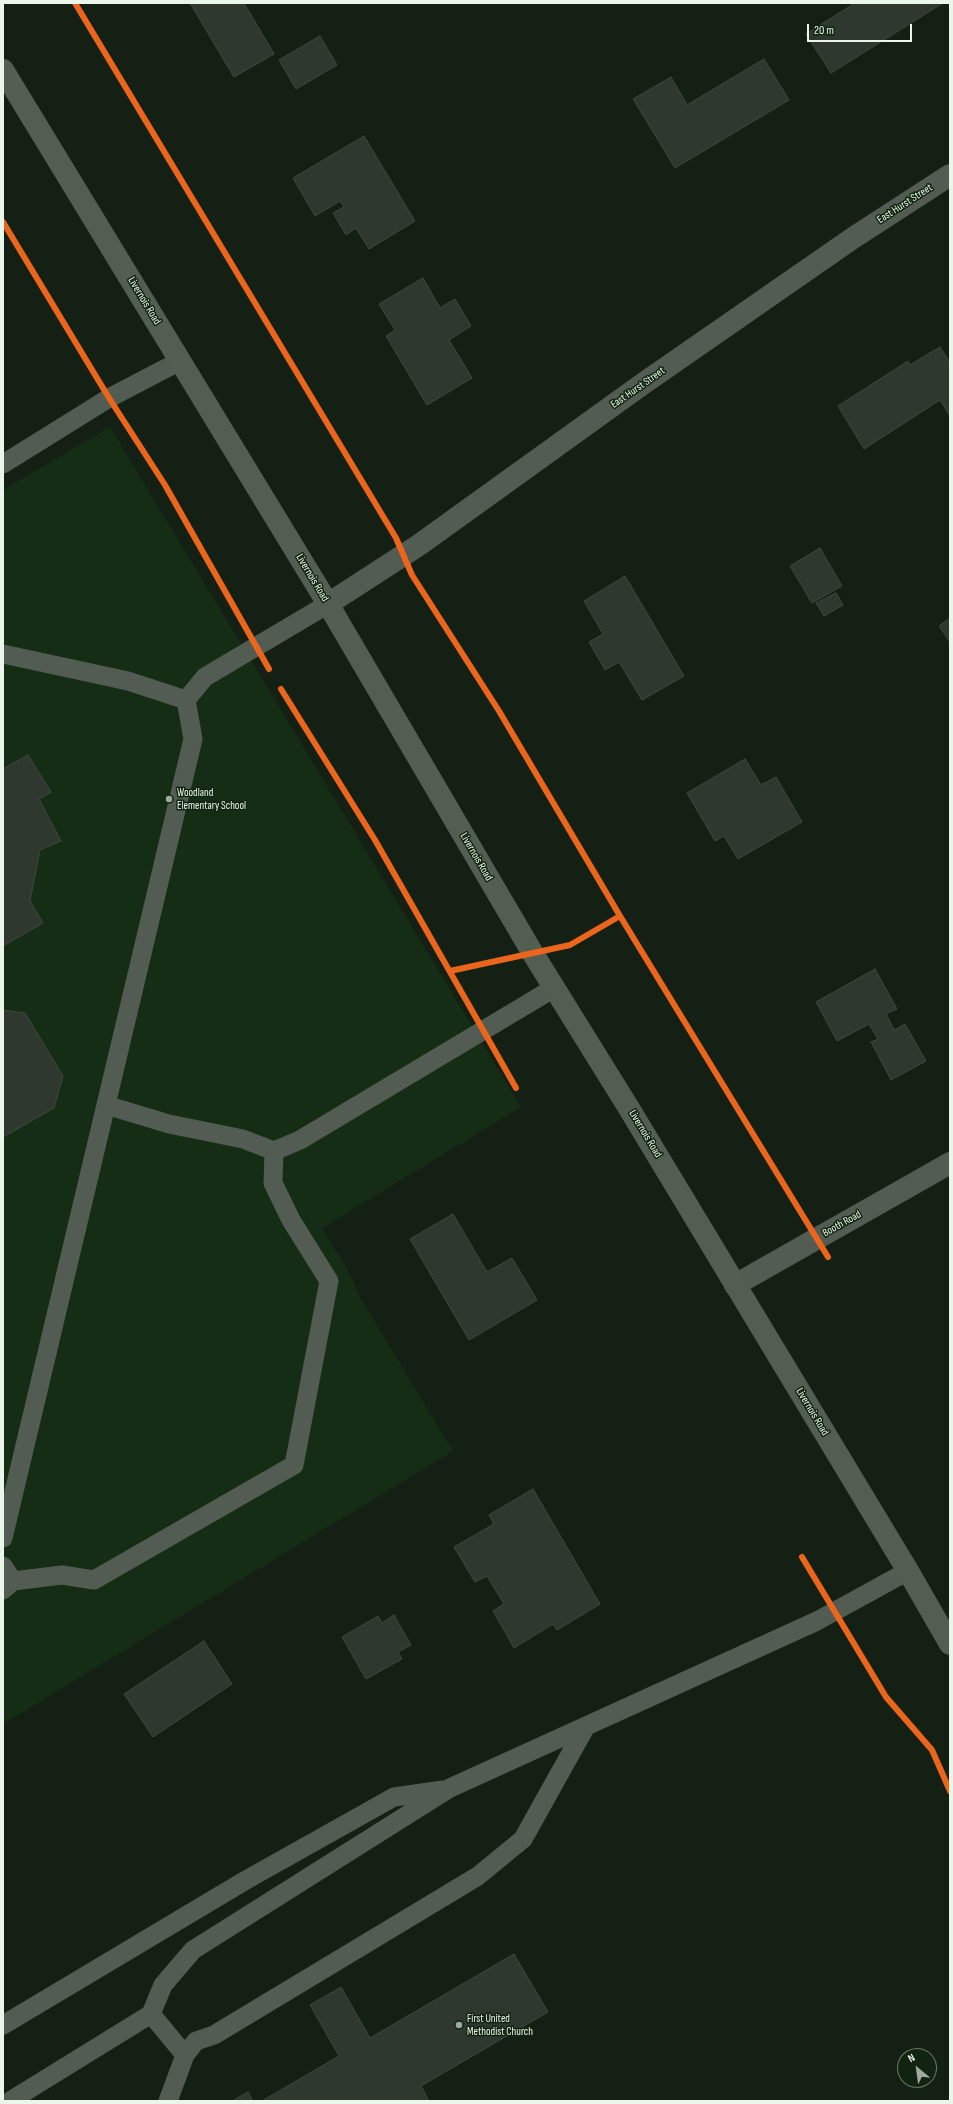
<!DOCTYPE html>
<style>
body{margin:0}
#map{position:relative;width:953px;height:2104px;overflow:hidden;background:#152015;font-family:"Sofia Sans Condensed",sans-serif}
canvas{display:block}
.frame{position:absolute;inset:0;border:4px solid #eaf6e9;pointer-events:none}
.north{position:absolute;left:897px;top:2048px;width:40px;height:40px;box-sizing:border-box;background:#112411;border:1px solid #687867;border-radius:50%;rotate:331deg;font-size:11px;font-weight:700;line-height:16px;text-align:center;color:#eaf6e9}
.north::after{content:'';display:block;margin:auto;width:14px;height:18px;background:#9fab9f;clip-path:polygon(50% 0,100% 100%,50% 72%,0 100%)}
.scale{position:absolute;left:807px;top:24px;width:105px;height:18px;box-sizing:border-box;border:2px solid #eaf6e9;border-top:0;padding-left:5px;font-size:12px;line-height:14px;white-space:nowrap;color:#eaf6e9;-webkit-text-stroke:3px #112411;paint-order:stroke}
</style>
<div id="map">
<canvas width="953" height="2104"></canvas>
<div class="frame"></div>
<div class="north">N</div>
<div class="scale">20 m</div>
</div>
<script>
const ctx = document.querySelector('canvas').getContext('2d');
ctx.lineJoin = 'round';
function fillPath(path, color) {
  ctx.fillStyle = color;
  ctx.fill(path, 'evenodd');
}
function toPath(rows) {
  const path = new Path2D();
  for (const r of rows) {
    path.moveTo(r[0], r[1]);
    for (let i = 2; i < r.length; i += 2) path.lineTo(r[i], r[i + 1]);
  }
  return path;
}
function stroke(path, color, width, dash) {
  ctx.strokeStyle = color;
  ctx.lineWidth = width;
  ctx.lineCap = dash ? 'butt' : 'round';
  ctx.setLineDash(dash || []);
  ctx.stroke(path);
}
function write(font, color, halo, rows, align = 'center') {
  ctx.font = font + ' "Sofia Sans Condensed",sans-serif';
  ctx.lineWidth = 3;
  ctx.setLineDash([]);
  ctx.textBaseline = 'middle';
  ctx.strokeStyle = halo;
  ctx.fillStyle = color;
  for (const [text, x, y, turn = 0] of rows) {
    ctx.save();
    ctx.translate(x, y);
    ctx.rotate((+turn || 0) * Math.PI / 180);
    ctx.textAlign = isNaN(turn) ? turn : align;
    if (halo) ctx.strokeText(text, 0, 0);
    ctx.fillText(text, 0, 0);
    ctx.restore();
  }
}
const built = toPath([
 [110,427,521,1107,322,1228,349,1272,361,1299,453,1451,3,1724,3,490]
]);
const building = toPath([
 [190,3,244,3,274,54,234,77,190,3],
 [855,3,943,3,831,73,806,34,855,3],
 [320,36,337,65,296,89,279,60,320,36],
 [764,59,789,100,675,168,633,99,671,77,687,105,764,59],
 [364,136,415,221,369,249,356,228,346,235,333,213,344,207,340,201,315,216,293,178,364,136],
 [423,278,440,308,455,299,471,326,449,340,472,378,427,405,386,336,395,330,379,304,423,278],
 [940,347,950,363,950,416,940,400,864,449,838,406,908,361,910,365,940,347],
 [820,548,842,586,812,603,790,566,820,548],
 [625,576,684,676,642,700,619,662,605,670,589,642,603,634,584,601,625,576],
 [836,593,843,605,824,616,816,603,836,593],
 [950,618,950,642,939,626,950,618],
 [28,755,51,792,39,799,61,841,40,850,30,901,43,923,3,946,3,769,28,755],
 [745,759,761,785,776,777,802,822,738,859,724,836,715,841,687,793,745,759],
 [875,969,897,1009,886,1014,894,1030,905,1024,926,1061,891,1080,871,1042,878,1039,869,1024,837,1041,816,1002,875,969],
 [3,1010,25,1013,63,1076,54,1108,3,1137,3,1010],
 [453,1214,487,1272,512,1258,537,1300,469,1340,410,1239,453,1214],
 [533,1489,600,1604,557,1630,553,1624,514,1648,493,1611,504,1604,487,1576,475,1582,454,1547,494,1524,489,1515,533,1489],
 [394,1615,411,1645,398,1652,402,1659,366,1679,342,1637,378,1616,382,1623,394,1615],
 [204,1641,232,1684,153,1737,124,1694,204,1641],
 [514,1954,548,2012,421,2086,429,2101,262,2101,339,2056,310,2005,341,1987,370,2038,514,1954],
 [248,2092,253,2101,232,2101,248,2092]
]);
const lane = toPath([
 [3,464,109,398,180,361],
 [3,654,128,681,186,700,205,677,328,604],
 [106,1105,169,1124,243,1139,274,1151],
 [3,1538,193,739,186,700],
 [3,1566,13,1581],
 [3,1590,13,1581,62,1575,94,1580,294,1465,329,1281,291,1220,273,1183,274,1151,300,1140,554,988],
 [151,2014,185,2055],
 [3,2025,246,1880,394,1797,443,1790],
 [10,2101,151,2014,163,1985,193,1950,450,1788,817,1621,908,1571],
 [168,2101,185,2055,196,2041,214,2035,478,1876,523,1839,586,1726]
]);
const street = toPath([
 [328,604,419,545,644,383,853,238,950,175],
 [735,1285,950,1163]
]);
const secondary = toPath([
 [3,70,328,604,532,952,630,1110,908,1571,950,1644]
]);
const cycleway = toPath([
 [75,3,396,538,412,575,499,711,620,916,828,1257],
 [3,222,109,398,165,485,269,669],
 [281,689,375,840,516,1088],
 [450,971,570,945,620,916],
 [802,1557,886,1697,932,1750,950,1791]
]);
const markers = [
 [169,799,4,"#9fab9f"],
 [459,2025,4,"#9fab9f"]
];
const streetNames = [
 ["East Hurst Street",905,204,-33],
 ["Livernois Road",144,301,59],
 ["East Hurst Street",638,388,-35],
 ["Livernois Road",312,578,59],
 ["Livernois Road",476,857,60],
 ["Livernois Road",645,1134,59],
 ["Booth Road",842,1224,-29],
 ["Livernois Road",812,1412,59]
];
const poiNames = [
 ["Woodland",177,793],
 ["Elementary School",177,806],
 ["First United",467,2019],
 ["Methodist Church",467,2032]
];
fillPath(built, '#152c15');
fillPath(building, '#2e382e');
stroke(building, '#3f483e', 1);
stroke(lane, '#525c52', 19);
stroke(street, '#525c52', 22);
stroke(secondary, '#535e53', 22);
stroke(cycleway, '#eb651d', 6);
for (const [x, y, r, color] of markers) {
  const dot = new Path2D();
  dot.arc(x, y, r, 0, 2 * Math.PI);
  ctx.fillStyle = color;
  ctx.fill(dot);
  stroke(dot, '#112411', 1.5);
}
write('11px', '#eaf6e9', '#112411', streetNames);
write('11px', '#eaf6e9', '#112411', poiNames, 'left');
</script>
